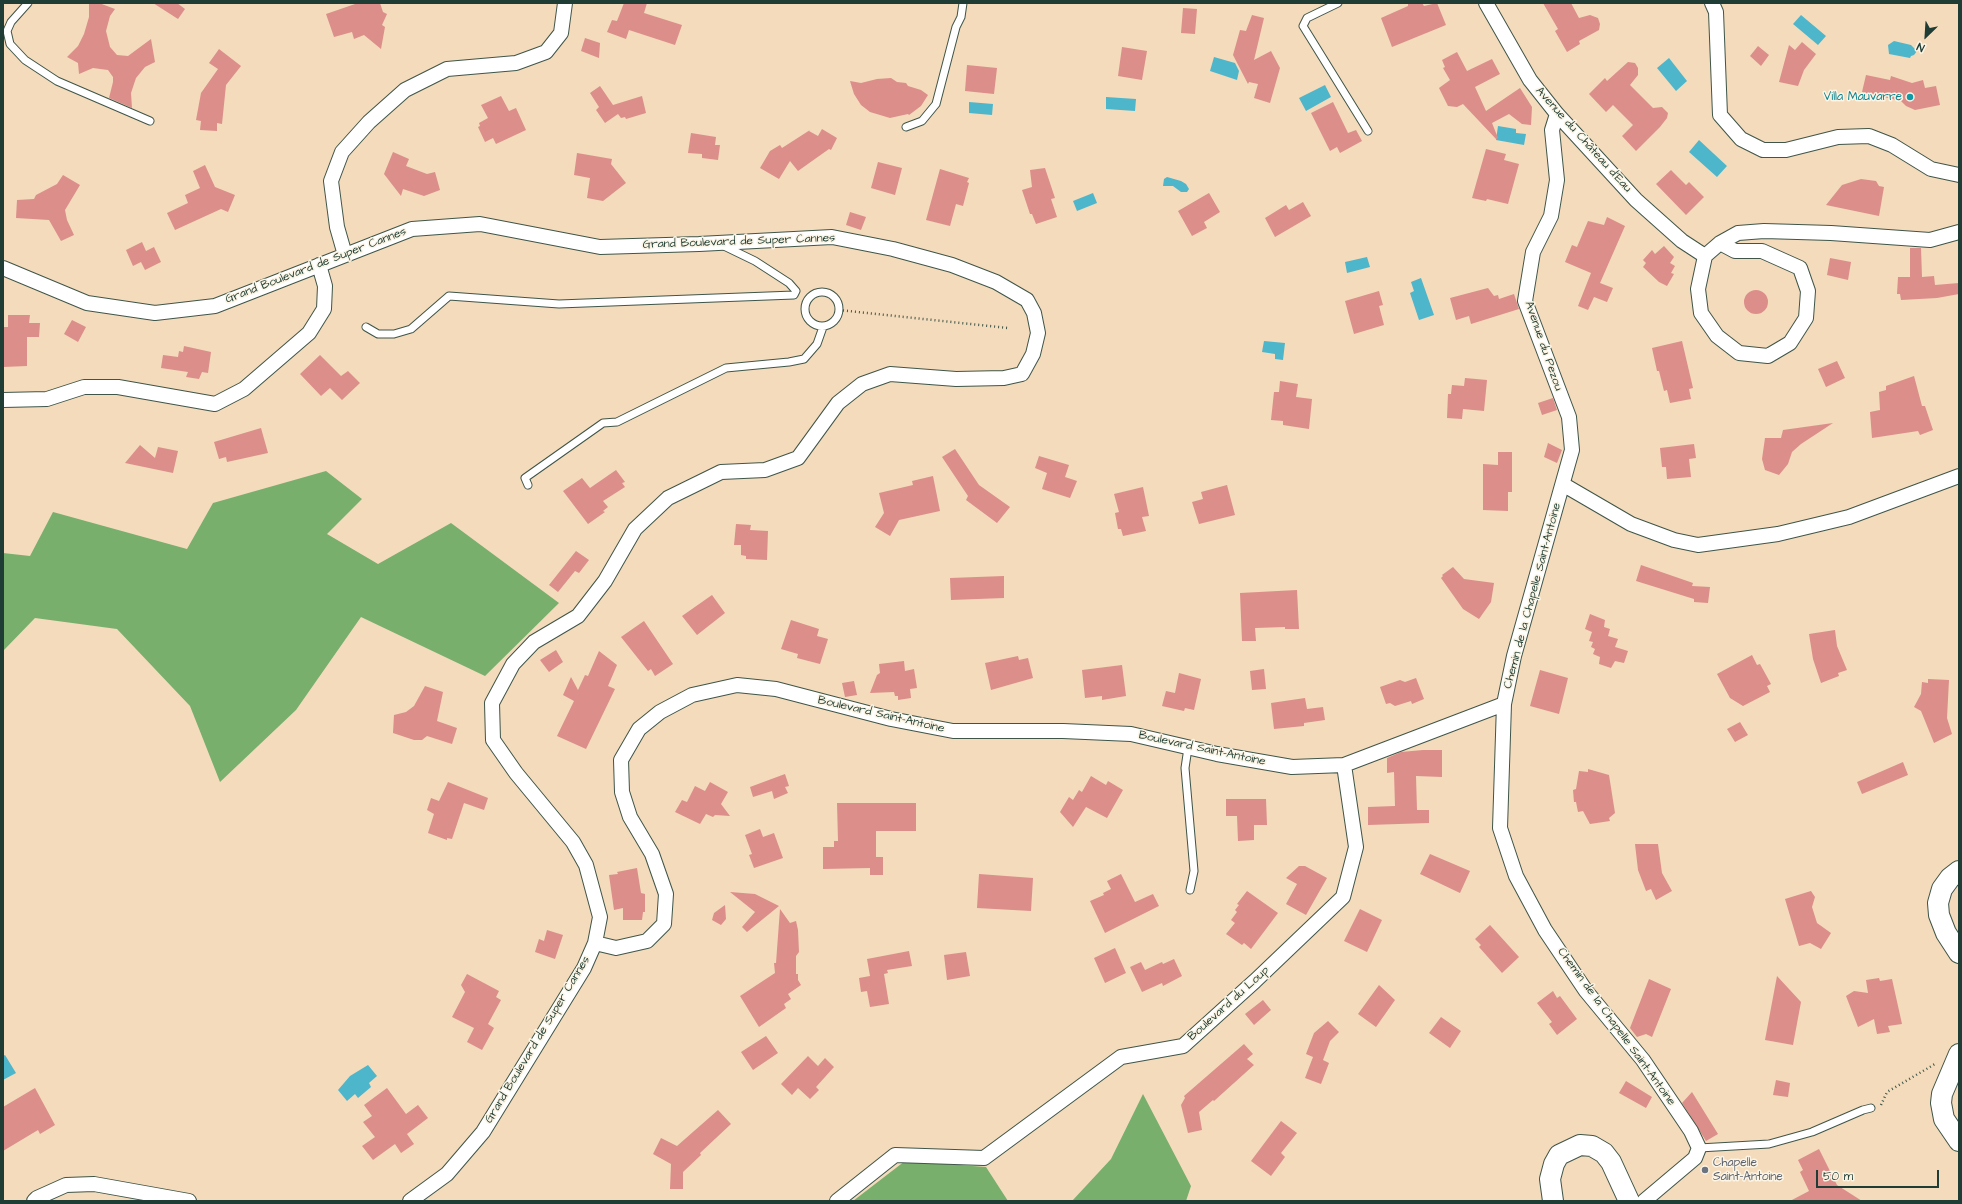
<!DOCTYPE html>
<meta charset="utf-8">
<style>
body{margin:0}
#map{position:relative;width:1962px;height:1204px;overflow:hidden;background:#f3dbbc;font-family:"Architects Daughter",sans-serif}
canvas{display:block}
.frame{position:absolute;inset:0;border:4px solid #1f3d34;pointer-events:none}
.north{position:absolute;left:1906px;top:16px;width:40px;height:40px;-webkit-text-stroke:3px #fcf5e5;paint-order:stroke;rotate:205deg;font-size:11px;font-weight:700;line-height:16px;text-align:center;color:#1f3d34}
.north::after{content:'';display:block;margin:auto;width:14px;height:18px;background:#1f3d34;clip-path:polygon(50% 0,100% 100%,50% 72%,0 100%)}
.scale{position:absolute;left:1816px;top:1170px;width:123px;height:18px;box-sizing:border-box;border:2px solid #1f3d34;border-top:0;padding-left:5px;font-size:12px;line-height:14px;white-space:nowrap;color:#1f3d34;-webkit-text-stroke:3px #fcf5e5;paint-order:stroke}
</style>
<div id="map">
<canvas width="1962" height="1204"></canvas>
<div class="frame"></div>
<div class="north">N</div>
<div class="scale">50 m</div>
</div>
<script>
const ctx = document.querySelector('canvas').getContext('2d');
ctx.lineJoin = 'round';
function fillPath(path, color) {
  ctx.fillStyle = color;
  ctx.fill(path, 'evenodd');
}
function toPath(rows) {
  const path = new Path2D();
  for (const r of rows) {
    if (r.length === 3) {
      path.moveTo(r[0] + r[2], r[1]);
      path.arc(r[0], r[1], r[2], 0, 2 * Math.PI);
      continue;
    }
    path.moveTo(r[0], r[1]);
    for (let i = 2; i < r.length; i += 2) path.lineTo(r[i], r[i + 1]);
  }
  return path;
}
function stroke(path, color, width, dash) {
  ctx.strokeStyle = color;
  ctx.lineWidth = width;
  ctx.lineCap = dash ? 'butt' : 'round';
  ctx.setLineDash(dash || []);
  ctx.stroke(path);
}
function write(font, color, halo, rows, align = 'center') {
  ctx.font = font + ' "Architects Daughter",sans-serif';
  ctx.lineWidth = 3;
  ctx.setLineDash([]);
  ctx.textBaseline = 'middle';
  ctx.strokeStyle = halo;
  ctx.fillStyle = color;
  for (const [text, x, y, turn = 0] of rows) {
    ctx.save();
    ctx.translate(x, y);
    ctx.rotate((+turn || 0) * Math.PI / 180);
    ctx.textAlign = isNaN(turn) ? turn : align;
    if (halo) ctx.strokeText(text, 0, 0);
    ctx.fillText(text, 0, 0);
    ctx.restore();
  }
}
const forest = toPath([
 [326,471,362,499,327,534,378,564,451,523,559,603,485,676,361,617,296,710,220,782,190,706,117,629,35,618,3,651,3,553,30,556,53,512,187,549,213,503],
 [1143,1094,1191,1186,1186,1201,1072,1201,1111,1159],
 [905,1161,986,1167,1008,1201,853,1201]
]);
const water = toPath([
 [1801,15,1826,36,1818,45,1793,24],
 [1894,41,1911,45,1917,51,1914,55,1911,56,1910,58,1889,54,1888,45],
 [1214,57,1235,63,1239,71,1237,80,1210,71],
 [1669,58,1687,81,1676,91,1657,68],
 [1325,85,1331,97,1306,111,1299,98],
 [1106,97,1136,99,1135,111,1106,109],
 [969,102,993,104,992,115,969,113],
 [1498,126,1516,129,1516,133,1526,134,1524,145,1496,140],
 [1699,140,1727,166,1717,177,1689,152],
 [1167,177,1181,181,1186,184,1189,189,1187,192,1181,192,1173,186,1163,186,1164,179],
 [1093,193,1097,203,1077,211,1073,201],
 [1367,257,1370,267,1347,273,1345,262],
 [1421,278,1434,315,1419,320,1410,293,1414,291,1411,282],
 [1264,341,1285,343,1283,360,1275,359,1275,354,1262,352],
 [5,1055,16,1073,3,1080,3,1056],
 [368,1065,377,1076,369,1083,371,1087,358,1098,355,1094,347,1101,338,1090,350,1076]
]);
const building = toPath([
 [89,3,99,3,115,9,110,16,106,31,110,47,117,55,128,56,151,39,155,62,145,67,136,78,131,93,132,108,109,98,113,82,113,77,108,70,93,68,79,74,78,63,67,57,78,46,84,34,89,17],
 [153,3,177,3,185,9,178,19],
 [358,3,380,3,383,12,387,14,382,25,385,27,381,49,364,35,354,39,352,32,334,37,326,14],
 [624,3,647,3,644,13,682,25,675,45,629,30,626,39,607,32,612,20,617,21],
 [1408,3,1422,3,1424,6,1437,3,1446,25,1392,47,1381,18,1408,6],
 [1543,3,1571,3,1579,18,1590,15,1598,18,1600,24,1599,30,1579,41,1580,44,1567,52,1555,31,1558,29],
 [1183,8,1197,9,1195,34,1181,33],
 [1252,15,1264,18,1254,60,1271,51,1280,68,1270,103,1254,98,1258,84,1249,82,1248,84,1233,55,1240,30,1246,31],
 [585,38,600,43,599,58,581,51],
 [1802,42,1816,54,1804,70,1798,86,1779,82,1789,45,1795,50],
 [1758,46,1769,55,1761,66,1750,56],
 [1122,47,1147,51,1142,80,1118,76],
 [219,49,241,66,226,85,222,124,217,123,217,131,200,130,201,121,196,120,201,93,218,69,209,63],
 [1457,52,1467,71,1492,59,1500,74,1475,87,1486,111,1520,88,1532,107,1531,125,1522,124,1509,114,1492,123,1498,138,1496,139,1463,104,1457,107,1448,106,1439,88,1450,80,1443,68,1445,67,1442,60],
 [1628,62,1635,63,1638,68,1638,75,1630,85,1653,108,1662,107,1668,113,1667,118,1660,127,1636,151,1622,136,1633,125,1613,105,1606,112,1589,94,1605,78,1607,81],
 [967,65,997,68,994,94,965,91],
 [1866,75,1890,80,1891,76,1912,83,1923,80,1925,88,1936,86,1940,105,1915,110,1906,106,1901,101,1862,92],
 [891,78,897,82,906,83,908,86,921,90,928,95,921,106,909,115,908,114,890,118,870,112,861,105,854,94,850,81,861,83,877,79],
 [600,86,613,105,642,96,646,113,626,119,625,117,621,118,618,114,605,123,596,110,599,107,590,93],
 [501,96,509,111,516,108,526,130,496,144,493,138,485,142,478,127,480,126,479,123,488,118,481,105],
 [1333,102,1348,133,1356,130,1362,141,1340,153,1337,147,1330,151,1311,113],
 [822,129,837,138,831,150,829,149,798,171,790,161,779,179,760,168,770,151,780,145,782,148,810,130,809,131,818,136],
 [691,133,716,137,715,145,720,145,718,160,702,158,702,154,688,153],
 [1486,149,1506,154,1504,160,1519,164,1508,204,1487,199,1486,201,1472,198],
 [393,152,409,159,406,166,427,174,435,172,440,190,424,196,403,189,401,196,384,174],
 [577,153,612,159,611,164,626,183,603,201,587,198,590,178,574,175],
 [878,162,902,168,895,195,871,188],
 [205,165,215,187,235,195,228,212,221,209,175,230,167,213,188,203,185,195,200,188,193,171],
 [1045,168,1055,198,1051,199,1057,217,1036,224,1032,214,1030,214,1022,190,1032,187,1030,170],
 [940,169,969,178,967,182,969,183,963,206,956,204,950,226,926,220],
 [1671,170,1686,185,1689,182,1704,197,1686,215,1656,184],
 [63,175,80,185,65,210,67,220,74,235,61,241,49,220,16,218,17,200,34,199,36,195,57,184],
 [1861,179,1876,181,1879,186,1884,187,1879,216,1826,205,1842,185],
 [1209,193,1220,212,1204,222,1207,228,1192,236,1178,211],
 [1303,202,1311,216,1275,237,1265,218,1286,205,1289,210],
 [850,212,866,217,861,230,846,225],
 [1607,217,1625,226,1600,283,1613,288,1607,302,1594,297,1588,310,1578,306,1591,273,1565,262,1572,245,1577,247,1588,221,1604,225],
 [142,242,146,251,154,247,161,262,145,270,141,262,133,266,126,250],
 [1664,246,1674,257,1670,263,1675,266,1671,273,1674,274,1667,286,1659,282,1643,267,1646,263,1643,260,1652,250,1655,254],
 [1910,248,1921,248,1922,277,1934,276,1935,285,1959,283,1959,294,1937,298,1901,300,1900,294,1897,294,1898,277,1910,277],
 [1830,258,1851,262,1848,280,1827,275],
 [1488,288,1494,296,1498,295,1499,299,1514,294,1519,309,1471,324,1469,316,1456,320,1450,298],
 [1756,302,12],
 [1379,291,1383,305,1379,306,1384,325,1354,334,1345,301],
 [8,315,30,315,29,323,40,323,39,337,27,337,27,366,3,367,3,327,8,327],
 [72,320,86,327,78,342,64,334],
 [1682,341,1693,388,1689,389,1691,399,1670,403,1667,390,1664,391,1659,371,1657,371,1652,348],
 [184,346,211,352,208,373,202,372,199,379,186,377,188,372,161,368,163,355,178,357,179,351,183,352],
 [320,355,341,376,348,371,360,383,342,400,330,388,321,396,300,374],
 [1837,361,1845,378,1826,387,1818,369],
 [1914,376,1922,406,1925,406,1933,430,1920,435,1918,431,1872,438,1870,412,1880,410,1879,392,1886,390,1886,386],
 [1465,378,1487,380,1484,411,1463,409,1462,419,1447,418,1448,394,1451,394,1452,385,1464,386],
 [1280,381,1298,384,1296,397,1312,399,1309,429,1283,425,1283,421,1271,420,1274,392,1279,392],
 [1553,398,1557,410,1542,415,1538,403],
 [1833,423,1801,444,1792,452,1788,464,1779,475,1765,470,1762,459,1765,438,1781,438,1783,430],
 [261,428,268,453,227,462,226,457,219,459,214,442],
 [1548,443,1562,450,1557,463,1544,457],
 [1694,444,1696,458,1689,459,1691,477,1667,479,1666,467,1662,467,1660,448],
 [140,445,155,458,158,447,178,451,173,473,125,463],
 [955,449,979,485,1010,507,997,523,966,500,968,496,942,457],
 [1498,452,1512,452,1512,492,1508,492,1508,511,1483,510,1483,464,1498,465],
 [1039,456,1069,465,1065,477,1077,481,1070,498,1042,489,1047,473,1035,468],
 [616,470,625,482,622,483,625,487,603,501,608,507,603,511,605,512,588,524,563,491,582,478,590,488],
 [933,476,940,511,899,520,890,536,875,527,884,513,879,493,913,485,912,481],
 [1227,485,1235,515,1199,524,1192,502,1203,499,1201,492],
 [1143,487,1149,516,1142,517,1146,531,1123,536,1121,529,1118,529,1115,513,1119,512,1114,494],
 [736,524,751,525,750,530,768,531,767,560,746,559,746,556,741,555,741,545,734,545],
 [576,551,589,560,579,573,575,571,558,592,549,585],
 [1641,565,1693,583,1692,586,1710,587,1708,603,1694,602,1694,599,1636,581],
 [1453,567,1464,579,1494,583,1491,602,1479,619,1463,609,1441,578,1443,576,1442,575],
 [1004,576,1004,598,951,600,950,578],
 [1297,590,1299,629,1285,629,1285,627,1255,628,1256,641,1242,641,1240,593],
 [712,595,725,613,697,635,682,616],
 [1590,614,1605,620,1604,627,1610,629,1608,636,1618,639,1615,647,1628,651,1624,663,1615,661,1611,668,1599,664,1600,657,1593,654,1595,649,1591,647,1593,642,1589,641,1592,632,1585,629],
 [791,620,819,629,817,636,828,639,820,664,797,658,798,654,781,649],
 [644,621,673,664,655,676,651,669,648,671,621,637],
 [1835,630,1837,646,1847,670,1838,673,1839,676,1821,683,1813,659,1809,634],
 [556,650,563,662,549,672,540,660],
 [599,651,617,665,608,686,615,689,586,749,557,736,574,701,563,695,571,677,578,690,585,675,588,676],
 [1752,655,1757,665,1760,664,1771,684,1767,686,1770,692,1743,706,1730,698,1717,674],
 [1018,656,1019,660,1028,658,1033,678,991,690,985,663],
 [904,661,905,671,914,669,917,688,910,689,911,698,898,700,898,696,895,696,894,692,870,693,877,675,880,673,879,664],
 [1122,665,1126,696,1102,700,1102,696,1085,698,1082,670],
 [1264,669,1266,689,1252,690,1250,671],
 [1540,670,1568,678,1559,714,1530,706],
 [1179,673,1201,679,1194,710,1185,708,1184,711,1162,706,1166,691,1175,693],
 [1416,678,1424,699,1412,704,1411,701,1395,706,1390,703,1386,704,1380,687,1400,680,1405,682],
 [1928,679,1949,680,1947,718,1952,734,1934,743,1921,711,1914,707,1921,694,1922,682,1928,683],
 [854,681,857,695,845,697,842,683],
 [425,686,443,692,437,721,457,728,452,744,427,736,422,740,414,740,393,733,394,715,406,712,414,706],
 [1305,698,1307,709,1323,707,1325,720,1304,723,1304,726,1274,729,1271,703],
 [1740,722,1748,735,1735,742,1727,729],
 [1423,750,1442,750,1442,777,1416,776,1417,810,1429,810,1429,823,1368,825,1368,807,1395,806,1394,772,1387,773,1387,758,1401,752],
 [1903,762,1908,775,1862,794,1857,782],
 [1588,769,1609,775,1615,813,1609,818,1610,821,1590,824,1583,811,1578,812,1576,802,1574,802,1573,790,1576,789,1579,771,1588,772],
 [785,774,789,786,785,787,788,793,774,799,772,791,753,797,750,787],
 [1091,776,1106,785,1108,781,1123,790,1107,818,1086,807,1073,827,1060,812,1069,797,1073,800,1079,790,1082,792],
 [448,782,488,798,484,810,464,803,452,839,447,838,447,840,428,833,434,814,427,810,431,798,439,801],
 [710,782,728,792,721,804,730,816,715,815,713,817,706,814,700,824,675,812,682,800,687,802,695,786,705,791],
 [1226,799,1266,799,1267,825,1254,825,1254,840,1238,841,1237,816,1226,816],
 [837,803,916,803,916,831,876,831,876,857,883,857,883,875,870,875,870,868,823,869,823,847,834,847,834,841,838,841],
 [760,829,763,837,774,833,783,858,754,868,749,855,752,854,745,835],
 [1635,844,1658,844,1662,873,1672,891,1656,900,1651,889,1646,891,1638,870],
 [1430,854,1470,871,1460,893,1420,874],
 [1299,866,1305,866,1327,878,1306,915,1286,904,1297,884,1286,878],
 [637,868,641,893,645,894,645,912,643,912,642,920,623,920,623,908,614,910,609,875,618,874,617,872],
 [979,874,1033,878,1031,911,977,908],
 [1121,874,1135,902,1153,894,1159,906,1105,933,1090,901,1104,895,1103,893,1111,889,1107,881],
 [1247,891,1278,913,1251,949,1244,943,1242,945,1226,934,1235,923,1231,920,1237,912,1235,910,1239,905,1237,904],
 [1811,891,1815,897,1812,907,1817,923,1831,933,1821,949,1810,943,1799,946,1785,899],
 [730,892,755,894,779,906,747,932,742,927,755,912],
 [725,905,726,919,721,925,712,920,714,913],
 [780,909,790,923,796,921,798,930,799,952,796,956,796,974,798,974,798,980,801,985,788,994,791,999,784,1004,786,1008,759,1027,740,996,775,973,774,963,776,963],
 [1360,909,1382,920,1367,952,1344,941],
 [1490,925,1519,957,1502,973,1479,947,1481,945,1475,939],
 [547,930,563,935,555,959,535,952,539,939,544,941],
 [1115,948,1126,973,1105,983,1094,958],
 [909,951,912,966,887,970,888,973,884,974,889,1004,870,1007,867,991,861,992,859,978,870,976,867,959],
 [966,952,970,976,947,980,944,955],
 [1174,959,1182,976,1163,986,1162,983,1142,992,1130,967,1141,962,1145,970,1162,962,1163,964],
 [467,974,499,991,496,997,501,1000,488,1024,494,1028,482,1050,467,1042,474,1028,452,1017,465,992,461,985],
 [1777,976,1801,1002,1793,1045,1765,1040],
 [1879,978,1880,981,1892,979,1902,1024,1888,1026,1890,1032,1877,1034,1874,1019,1858,1027,1846,996,1854,991,1868,993,1866,980],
 [1649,979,1671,989,1652,1037,1646,1034,1637,1037,1630,1028],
 [1379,985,1395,1000,1376,1027,1358,1014],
 [1553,991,1557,998,1560,996,1577,1019,1557,1035,1549,1024,1552,1022,1537,1003],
 [1263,1000,1271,1010,1254,1025,1245,1014],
 [1441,1017,1461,1031,1450,1048,1429,1033],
 [1328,1021,1339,1032,1330,1041,1323,1060,1329,1063,1321,1084,1305,1078,1313,1057,1306,1054,1314,1033],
 [766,1036,778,1053,753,1070,741,1052],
 [1244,1044,1253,1054,1247,1059,1254,1065,1214,1101,1213,1100,1199,1112,1202,1130,1188,1133,1181,1105,1185,1098,1184,1096],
 [808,1056,818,1066,825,1058,834,1067,816,1087,819,1090,810,1099,798,1088,792,1095,781,1084],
 [1776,1080,1790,1083,1788,1097,1773,1095],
 [1626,1081,1652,1097,1646,1108,1619,1093],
 [35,1088,55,1125,40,1134,38,1130,3,1151,3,1107],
 [387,1088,406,1114,418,1105,428,1118,407,1134,414,1144,401,1153,395,1144,373,1160,362,1146,375,1137,363,1122,372,1116,364,1105],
 [1692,1092,1718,1134,1706,1141,1682,1103],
 [718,1110,731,1124,700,1153,701,1155,683,1172,683,1189,670,1189,671,1164,653,1154,661,1138,677,1146],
 [1281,1121,1297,1133,1281,1153,1285,1157,1271,1176,1251,1161],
 [1819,1149,1837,1185,1862,1201,1790,1201,1809,1191,1800,1172,1803,1170,1798,1160]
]);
const path = toPath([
 [839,310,1008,328],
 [1881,1105,1887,1092,1935,1064]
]);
const service = toPath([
 [28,3,11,22,7,31,10,44,25,60,57,81,150,121],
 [1338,3,1307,18,1303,26,1368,131],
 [906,127,922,121,936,104,956,27,961,17,963,3],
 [822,309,17],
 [366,327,378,334,394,334,411,329,449,296,559,304,794,295,796,291,789,283,755,261,724,246],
 [528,485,525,478,603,423,617,422,726,368,789,362,804,359,817,344,823,327],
 [1188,748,1185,768,1194,871,1190,890],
 [1699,1148,1769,1144,1812,1132,1863,1110,1871,1108]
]);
const minor = toPath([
 [1486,3,1530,80,1557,114,1636,200,1682,241,1705,256,1720,243,1738,233,1764,231,1831,233,1930,240,1959,232],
 [1712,3,1716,12,1720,115,1741,139,1763,150,1786,150,1838,137,1869,136,1892,145,1931,169,1959,175],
 [1557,114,1552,130,1557,180,1551,216,1533,252,1525,301,1569,417,1572,450,1514,656,1504,704,1500,828,1516,876,1545,930,1586,991,1643,1060,1691,1131,1699,1148,1695,1158,1644,1201],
 [345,255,337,227,331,181,342,152,369,122,405,90,447,69,516,63,546,52,561,33,565,3],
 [1705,256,1698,289,1701,313,1717,336,1739,353,1768,356,1790,343,1806,318,1808,291,1800,268,1762,251,1735,251,1720,243],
 [3,268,87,303,155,313,215,306,412,229,480,224,600,247,699,244,832,237,893,249,952,265,996,282,1027,300,1034,313,1038,333,1033,354,1022,374,1004,378,956,379,890,374,862,384,838,403,798,458,765,470,721,472,668,498,635,529,605,581,578,616,534,642,513,664,492,703,493,740,516,773,573,842,586,865,600,917,595,943,584,968,483,1132,447,1174,410,1201],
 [3,400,47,399,84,387,118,387,215,404,244,389,309,333,324,309,325,286,319,265],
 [1564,485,1631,524,1674,540,1698,545,1778,534,1849,517,1959,476],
 [595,943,616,948,647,941,664,924,666,894,652,854,630,817,622,792,621,760,639,729,660,712,692,695,737,685,776,689,891,719,953,731,1063,731,1131,734,1217,754,1292,767,1344,765,1504,704],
 [34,1201,37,1198,66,1185,94,1184,189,1201],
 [837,1201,895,1155,984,1158,1121,1057,1183,1046,1255,981,1343,897,1356,847,1344,765]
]);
const secondary = toPath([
 [1959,871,1950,878,1942,889,1938,903,1939,915,1946,933,1959,953],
 [1959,1054,1942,1094,1941,1103,1944,1119,1959,1141],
 [1553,1201,1550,1179,1554,1164,1559,1155,1580,1145,1592,1146,1604,1153,1611,1162,1629,1201]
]);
const markers = [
 [1910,97,4,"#0f9aa8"],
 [1705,1170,4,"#6b7280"]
];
const cultureNames = [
 ["Villa Mauvarre",1902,97]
];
const streetNames = [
 ["Avenue du Château d'Eau",1583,140,48],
 ["Grand Boulevard de Super Cannes",739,242,-2],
 ["Grand Boulevard de Super Cannes",316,266,-21],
 ["Avenue du Pezou",1543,346,71],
 ["Chemin de la Chapelle Saint-Antoine",1533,596,-75],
 ["Boulevard Saint-Antoine",881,715,13],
 ["Boulevard Saint-Antoine",1202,749,12],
 ["Boulevard du Loup",1229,1004,-42],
 ["Chemin de la Chapelle Saint-Antoine",1616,1027,54],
 ["Grand Boulevard de Super Cannes",538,1040,-59]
];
const worshipNames = [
 ["Chapelle",1713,1163],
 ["Saint-Antoine",1713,1177]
];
fillPath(forest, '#78af6c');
fillPath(water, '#4db6cb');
fillPath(building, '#dc8e8a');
stroke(service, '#3f5548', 9);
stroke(minor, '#3f5548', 16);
stroke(secondary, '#3f5548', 22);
stroke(path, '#3f5548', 2.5, [1, 3]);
stroke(service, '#fff', 7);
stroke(minor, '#fff', 14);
stroke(secondary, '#fff', 20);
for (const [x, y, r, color] of markers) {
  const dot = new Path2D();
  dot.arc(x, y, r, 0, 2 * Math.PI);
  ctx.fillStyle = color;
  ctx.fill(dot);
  stroke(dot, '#fcf5e5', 1.5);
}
write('12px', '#0d838f', '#fcf5e5', cultureNames, 'right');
write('12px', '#1f3d34', '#fcf5e5', streetNames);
write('12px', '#5b616d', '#fcf5e5', worshipNames, 'left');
</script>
